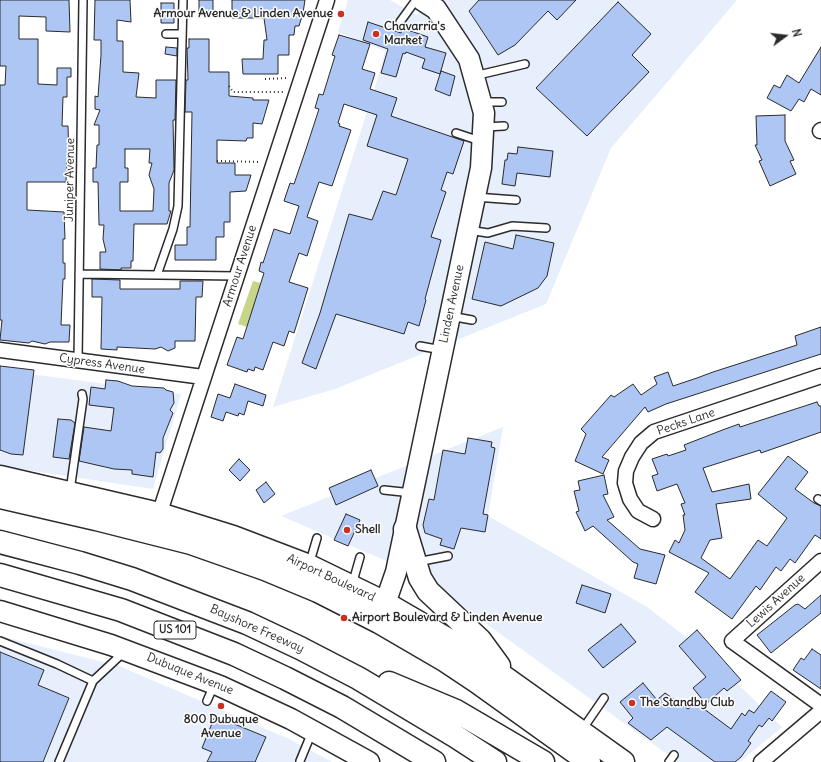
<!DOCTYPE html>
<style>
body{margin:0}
#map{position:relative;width:821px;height:762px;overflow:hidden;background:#fff;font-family:Delius,sans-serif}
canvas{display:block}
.north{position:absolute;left:765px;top:16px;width:40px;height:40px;-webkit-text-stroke:3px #fff;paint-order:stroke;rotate:75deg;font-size:11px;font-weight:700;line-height:16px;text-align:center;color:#2b2b2b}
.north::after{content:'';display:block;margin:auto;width:14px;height:18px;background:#2b2b2b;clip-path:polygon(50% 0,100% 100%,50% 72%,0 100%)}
</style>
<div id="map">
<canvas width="821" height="762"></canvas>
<div class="north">N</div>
</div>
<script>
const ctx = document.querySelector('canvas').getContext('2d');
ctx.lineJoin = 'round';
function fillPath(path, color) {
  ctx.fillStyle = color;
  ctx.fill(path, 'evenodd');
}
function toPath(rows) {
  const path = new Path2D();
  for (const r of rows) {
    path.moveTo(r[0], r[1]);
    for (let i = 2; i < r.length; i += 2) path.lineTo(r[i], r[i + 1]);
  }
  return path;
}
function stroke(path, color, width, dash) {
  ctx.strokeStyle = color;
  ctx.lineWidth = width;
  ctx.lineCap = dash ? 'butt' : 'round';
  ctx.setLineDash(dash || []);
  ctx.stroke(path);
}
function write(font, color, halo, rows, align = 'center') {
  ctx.font = font + ' Delius,sans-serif';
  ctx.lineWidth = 3;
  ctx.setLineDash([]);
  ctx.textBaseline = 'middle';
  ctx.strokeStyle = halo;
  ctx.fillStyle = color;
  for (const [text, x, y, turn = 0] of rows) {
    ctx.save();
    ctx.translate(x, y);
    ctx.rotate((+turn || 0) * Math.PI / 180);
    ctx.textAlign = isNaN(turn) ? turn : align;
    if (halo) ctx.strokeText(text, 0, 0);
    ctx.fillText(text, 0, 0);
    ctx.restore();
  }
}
const built = toPath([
 [348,0,390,0,417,15,429,0,737,0,611,148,546,304,335,389,273,407,380,71,385,51,338,32],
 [0,370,181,394,153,489,0,466],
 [503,427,488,516,647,607,703,650,782,727,740,762,678,762,452,599,436,582,281,516],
 [0,636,119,666,287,738,332,762,0,762]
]);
const green = toPath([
 [253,281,261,283,247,327,238,324]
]);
const building = toPath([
 [0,0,69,0,70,32,46,31,46,17,19,16,19,39,38,39,38,84,57,85,57,68,71,68,71,77,67,77,67,97,63,97,62,126,68,126,69,162,67,162,66,182,27,182,27,210,64,212,65,239,63,239,63,263,65,263,65,279,63,279,61,325,70,325,69,342,50,342,45,344,32,341,29,343,0,340,2,320,0,320,0,85,5,85,6,66,0,66,0,0],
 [95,0,130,0,131,22,117,20,117,41,123,41,123,72,139,73,136,97,156,98,156,80,176,80,175,120,173,120,174,170,169,183,169,211,171,211,167,224,134,224,133,261,131,261,131,268,121,268,121,270,100,269,100,252,106,252,103,239,104,225,99,225,98,182,93,182,93,168,96,168,97,145,99,145,99,125,94,125,100,110,95,109,95,96,98,97,101,55,101,40,94,40,95,0],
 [125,149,150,149,149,163,152,163,149,175,154,189,153,211,120,211,120,182,128,182,128,168,125,168,125,149],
 [199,0,213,0,213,15,199,15,199,0],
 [232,0,305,0,303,13,299,26,295,26,294,35,289,35,289,55,278,55,278,74,243,74,242,59,263,59,264,40,267,40,264,18,232,18,232,0],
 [479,0,576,0,557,20,548,11,515,45,498,55,469,11,479,0],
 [618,2,651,34,632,55,649,72,587,136,536,88,618,2],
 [161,3,174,3,174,23,161,23,161,3],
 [368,22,401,33,402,28,428,37,425,47,446,53,440,74,422,68,425,59,406,52,405,54,403,53,396,77,381,73,388,49,363,40,368,22],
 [339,35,370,44,362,69,375,73,370,89,397,98,391,116,464,141,453,174,447,172,441,190,446,192,431,237,441,240,425,299,426,300,419,326,408,322,404,334,336,314,316,369,302,363,320,313,349,214,372,220,383,191,396,195,408,159,367,146,377,115,344,104,338,123,340,124,339,126,351,130,332,186,319,182,307,217,318,221,307,256,299,253,289,282,308,288,294,333,289,331,284,346,273,342,263,370,255,367,254,371,248,369,247,372,227,365,237,337,243,339,264,273,259,271,261,262,263,263,274,229,290,234,299,206,284,201,290,183,294,184,306,149,319,109,315,108,319,94,323,95,335,56,332,55,339,35],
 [189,39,209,39,209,72,229,72,229,96,253,98,253,100,269,100,262,124,253,123,253,138,247,138,246,141,217,140,217,163,235,163,235,175,251,175,246,191,230,192,230,222,224,222,224,237,216,237,216,260,175,260,175,245,187,245,187,227,190,227,192,112,185,112,186,80,188,80,187,48,189,48,189,39],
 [166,47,177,48,177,56,165,54,166,47],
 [821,47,821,95,811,89,804,102,799,99,791,111,767,98,774,85,780,88,787,75,799,83,821,47],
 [441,71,455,76,450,96,435,90,441,71],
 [785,115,785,141,794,160,790,161,796,174,770,186,759,161,762,160,755,145,757,145,756,116,785,115],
 [518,147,553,151,550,177,517,173,515,186,502,184,505,160,507,160,508,153,517,154,518,147],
 [516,235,554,243,547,276,538,288,501,306,472,299,485,242,513,249,516,235],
 [92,279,120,280,120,289,180,289,180,281,203,281,202,297,196,297,195,341,175,341,175,348,168,351,161,347,155,349,117,347,117,350,101,349,102,297,92,297,92,279],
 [821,327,821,354,666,404,648,412,645,407,602,457,609,460,603,474,575,461,586,434,581,429,611,395,614,397,633,384,641,395,657,384,654,377,668,372,673,386,697,378,713,372,797,345,795,336,821,327],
 [0,366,34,370,23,455,11,454,0,450,0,366],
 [106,380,118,381,132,386,164,388,166,390,173,392,174,403,170,410,173,413,163,438,163,449,160,453,156,452,153,477,132,474,132,470,114,469,79,461,84,427,111,431,114,408,89,405,91,387,105,389,106,380],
 [235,384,266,395,263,406,248,401,244,415,239,413,238,416,226,412,223,421,211,417,218,394,230,398,235,384],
 [817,402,819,406,821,406,821,432,761,453,760,450,703,468,712,492,749,484,751,499,716,504,722,538,710,540,701,558,730,579,758,540,767,546,787,518,758,494,788,456,808,472,795,489,814,503,821,506,821,539,815,535,795,563,790,559,781,571,776,567,760,590,756,586,732,619,695,592,709,573,669,552,675,540,679,543,685,530,683,515,685,515,681,504,685,503,677,484,657,491,652,476,658,474,652,459,667,454,668,456,686,450,684,445,725,429,739,424,740,427,817,402],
 [58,419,71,420,75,423,69,459,53,457,58,419],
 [468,438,492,442,491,447,495,448,483,514,488,515,485,532,461,528,454,549,440,545,442,539,425,533,423,525,429,499,434,500,443,450,465,454,468,438],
 [239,459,250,470,240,481,229,470,239,459],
 [371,470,378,486,336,505,329,488,371,470],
 [604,475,608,494,603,495,614,517,607,520,640,549,665,555,656,584,634,578,638,564,633,562,593,526,585,531,576,512,579,511,574,491,580,490,578,481,604,475],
 [266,482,275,494,264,503,256,490,266,482],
 [346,514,360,520,348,546,334,540,346,514],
 [582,585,611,594,605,613,576,603,582,585],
 [821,595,821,613,771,653,757,635,795,605,798,604,805,609,821,595],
 [621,624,636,642,603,668,588,650,621,624],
 [697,630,741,680,727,691,724,688,706,704,693,688,706,677,679,646,697,630],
 [812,649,821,655,821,689,793,670,801,658,804,660,812,649],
 [0,652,44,670,38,685,69,698,43,762,0,762,0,652],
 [643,683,657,700,665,693,688,709,696,703,731,729,742,713,745,716,749,710,754,713,771,691,786,702,772,721,769,718,762,727,759,725,748,741,751,743,741,757,735,762,715,762,667,727,651,740,628,723,633,718,620,702,643,683],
 [215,716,266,737,255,762,207,762,212,752,202,748,215,716]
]);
const path = toPath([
 [265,79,287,78],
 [229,86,233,92,283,92],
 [217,161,260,162]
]);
const lane = toPath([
 [400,22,416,0],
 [166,34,182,34],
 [474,76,525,64],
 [483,102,502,102],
 [484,127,504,126],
 [456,133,480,141],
 [475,197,516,200],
 [468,230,488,233,512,226,546,228],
 [79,274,237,276],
 [157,275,173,229,178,206,183,0],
 [450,316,472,320],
 [420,346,442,350],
 [78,360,83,0],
 [384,490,412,493],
 [70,491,83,399,82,394],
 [818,499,821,501],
 [417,562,448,556],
 [309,565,317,538],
 [352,585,360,557],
 [0,641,57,664,93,681],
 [207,701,214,685],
 [582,730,604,698],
 [300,761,312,732],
 [59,762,93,681,124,652],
 [669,762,674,755]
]);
const street = toPath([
 [820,131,821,130],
 [0,350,203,377],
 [653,519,638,511,630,499,625,483,626,471,632,457,641,443,654,432,821,376],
 [157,521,327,0],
 [821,561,732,641,821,705],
 [761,762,821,711]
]);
const secondary = toPath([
 [0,611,111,645,220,686,291,719,369,762],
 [380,618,396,572,481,168,484,113,469,59,436,9,422,0]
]);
const primary = toPath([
 [0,477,159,514,233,537,309,566,385,603,454,643,487,665,623,762],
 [0,497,96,519,191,543,265,569,318,591,379,622,446,661,476,681,589,762],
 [405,529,420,578,428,591,480,640,499,666]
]);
const highway = toPath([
 [0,542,80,563,132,579,247,623,300,648,358,678,455,736,495,762],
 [0,575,121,610,234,654,285,678,342,707,434,762],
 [389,683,456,711,543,762]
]);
const markers = [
 [341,14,4,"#c8321e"],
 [376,34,4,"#c8321e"],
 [347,530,4,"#c8321e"],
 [344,618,4,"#c8321e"],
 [632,703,4,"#c8321e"],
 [221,706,4,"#c8321e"]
];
const shields = [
 [175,630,42]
];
const shieldNames = [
 ["US 101",175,630]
];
const poiNames = [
 ["Armour Avenue & Linden Avenue",333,14,"right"],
 ["Chavarria's",384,27],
 ["Market",384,41],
 ["Shell",355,530],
 ["Airport Boulevard & Linden Avenue",352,618],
 ["The Standby Club",640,703],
 ["800 Dubuque",221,720,"center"],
 ["Avenue",221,734,"center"]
];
const streetNames = [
 ["Juniper Avenue",70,180,-89],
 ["Armour Avenue",240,266,-72],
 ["Linden Avenue",452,304,-78],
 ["Cypress Avenue",102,364,8],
 ["Pecks Lane",686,422,-19],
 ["Airport Boulevard",331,578,25],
 ["Lewis Avenue",776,601,-42],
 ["Bayshore Freeway",257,629,24],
 ["Dubuque Avenue",190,674,22]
];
fillPath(built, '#e7eefc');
fillPath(green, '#c7d589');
fillPath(building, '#aec6f4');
stroke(building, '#2b2b2b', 1);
stroke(lane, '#2b2b2b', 10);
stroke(street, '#2b2b2b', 17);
stroke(secondary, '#2b2b2b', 23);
stroke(primary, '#2b2b2b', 25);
stroke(highway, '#2b2b2b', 25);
stroke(path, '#2b2b2b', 2, [1, 3]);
stroke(lane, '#fff', 7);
stroke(street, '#fff', 14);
stroke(secondary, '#fff', 20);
stroke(primary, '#fff', 22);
stroke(highway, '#fff', 22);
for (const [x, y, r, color] of markers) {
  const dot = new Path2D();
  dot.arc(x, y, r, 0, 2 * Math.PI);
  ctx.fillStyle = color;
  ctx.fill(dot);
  stroke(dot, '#fff', 1.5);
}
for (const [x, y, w] of shields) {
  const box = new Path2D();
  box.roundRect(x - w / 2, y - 9, w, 18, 3);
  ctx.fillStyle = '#fff';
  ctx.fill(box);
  stroke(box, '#2b2b2b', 1);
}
write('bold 11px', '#2b2b2b', null, shieldNames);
write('bold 12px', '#2b2b2b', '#fff', poiNames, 'left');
write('12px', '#2b2b2b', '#fff', streetNames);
</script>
